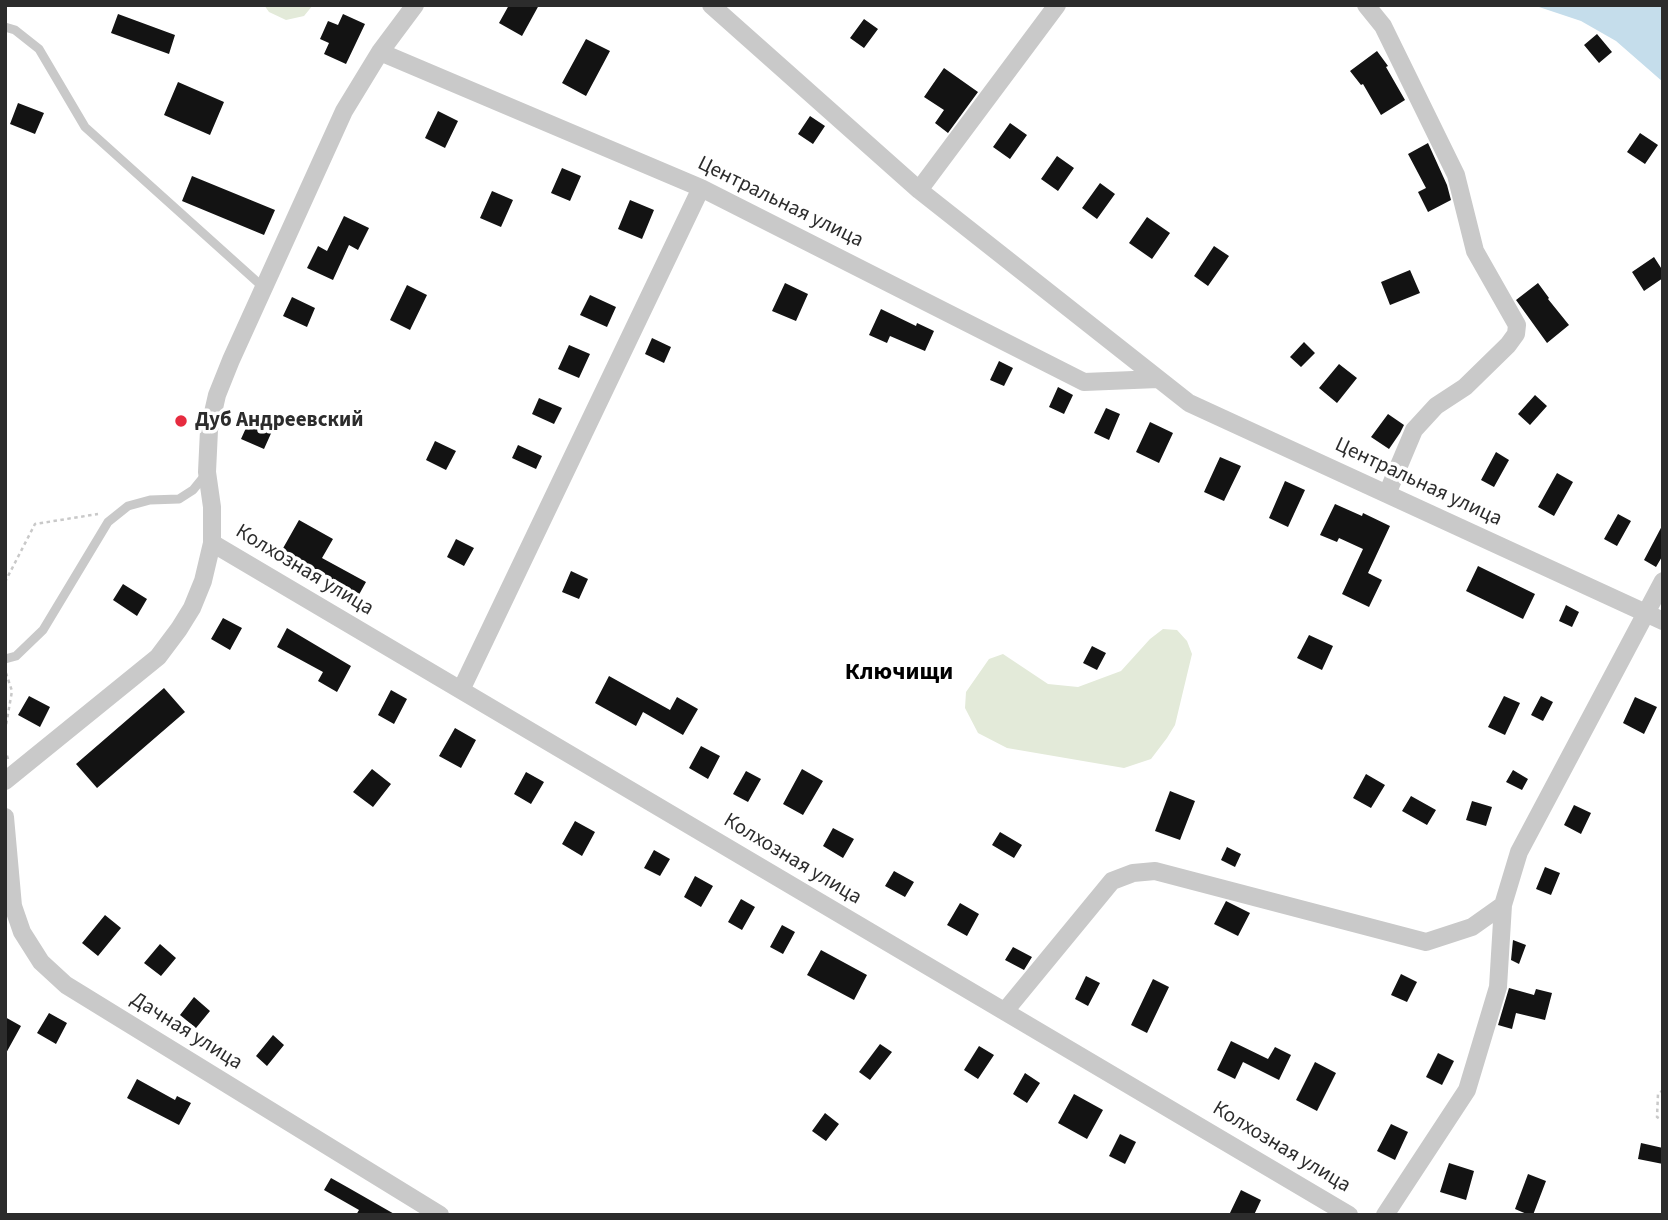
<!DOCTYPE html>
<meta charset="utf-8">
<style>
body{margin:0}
#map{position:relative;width:1668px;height:1220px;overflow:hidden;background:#fff;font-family:"Source Sans 3",sans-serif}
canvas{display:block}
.frame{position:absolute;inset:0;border:7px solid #2c2c2c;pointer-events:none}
</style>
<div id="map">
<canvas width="1668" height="1220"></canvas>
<div class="frame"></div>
</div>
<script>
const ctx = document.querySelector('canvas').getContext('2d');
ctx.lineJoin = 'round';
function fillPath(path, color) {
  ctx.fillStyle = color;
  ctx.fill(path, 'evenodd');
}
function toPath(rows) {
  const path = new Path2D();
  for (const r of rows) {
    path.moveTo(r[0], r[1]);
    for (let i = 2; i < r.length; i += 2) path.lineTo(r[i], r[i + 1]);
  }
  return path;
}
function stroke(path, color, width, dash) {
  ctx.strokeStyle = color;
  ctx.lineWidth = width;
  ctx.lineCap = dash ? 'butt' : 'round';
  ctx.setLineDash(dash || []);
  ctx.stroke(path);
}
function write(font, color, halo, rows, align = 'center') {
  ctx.font = font + ' "Source Sans 3",sans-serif';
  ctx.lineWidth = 7;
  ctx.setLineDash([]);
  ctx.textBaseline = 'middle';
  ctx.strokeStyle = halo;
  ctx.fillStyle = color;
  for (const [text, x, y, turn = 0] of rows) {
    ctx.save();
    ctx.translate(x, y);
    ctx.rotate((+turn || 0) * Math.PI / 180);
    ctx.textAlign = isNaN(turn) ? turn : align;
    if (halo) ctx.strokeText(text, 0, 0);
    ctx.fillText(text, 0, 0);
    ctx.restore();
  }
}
const green = toPath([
 [264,5,313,5,304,16,286,20,269,12],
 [1163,629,1177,630,1187,641,1192,654,1175,725,1167,738,1151,759,1124,768,1007,748,978,733,965,708,966,692,989,659,1003,654,1048,684,1078,687,1121,671,1150,639]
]);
const water = toPath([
 [1533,5,1663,5,1663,82,1616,41,1581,21]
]);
const building = toPath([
 [509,5,539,5,522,36,499,23],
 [118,14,175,35,169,54,111,33],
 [343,14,365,24,346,64,324,54,329,43,320,39,328,21,338,25],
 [864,19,878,29,864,48,850,38],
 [1597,34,1612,52,1599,63,1584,45],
 [586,39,610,51,586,96,562,83],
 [1377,51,1388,66,1386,67,1405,100,1381,115,1363,84,1361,85,1350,71],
 [944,68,978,92,948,133,935,123,944,110,924,97],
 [178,82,224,102,210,135,164,115],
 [18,103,44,113,35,134,10,124],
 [438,111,458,121,445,148,425,138],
 [810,116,825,126,813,144,798,134],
 [1010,123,1027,135,1010,159,993,147],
 [1640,133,1658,145,1645,164,1627,152],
 [1428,143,1447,185,1451,200,1428,212,1418,192,1426,188,1408,154],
 [1057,156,1074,168,1058,191,1041,179],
 [562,168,581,176,570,201,551,193],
 [192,176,275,210,264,235,182,201],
 [1100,183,1115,194,1097,219,1082,208],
 [492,191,513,200,501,227,480,218],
 [630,200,654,210,642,239,618,229],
 [344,216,369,228,358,250,349,245,333,280,307,268,318,246,327,251],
 [1147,217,1170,233,1152,259,1129,243],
 [1214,246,1229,256,1208,286,1194,276],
 [1654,257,1663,271,1663,278,1644,291,1632,272],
 [1410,270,1420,293,1390,305,1381,282],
 [785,283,808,294,796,321,772,311],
 [1538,283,1549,298,1548,299,1569,325,1547,343,1516,300],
 [407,285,427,295,410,330,390,320],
 [590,295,616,307,607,327,580,315],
 [292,297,315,308,307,327,283,316],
 [881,309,916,326,917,323,934,331,925,351,890,336,887,343,869,335],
 [652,338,671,347,664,363,645,354],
 [1304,342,1315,353,1301,367,1290,357],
 [569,345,590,354,579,378,558,369],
 [999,361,1013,368,1004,386,990,380],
 [1339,364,1357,378,1337,403,1319,388],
 [1058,387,1073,395,1064,414,1049,407],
 [1535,395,1547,406,1530,425,1518,414],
 [539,398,562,408,554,424,532,414],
 [1106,408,1120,414,1109,440,1094,433],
 [1388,414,1404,425,1400,433,1389,449,1371,437],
 [250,419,273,429,264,449,241,439],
 [1150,422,1173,433,1159,463,1136,452],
 [435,441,456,451,446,470,426,460],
 [518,445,542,456,536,469,512,458],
 [1496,452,1509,460,1494,487,1481,480],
 [1220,457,1241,466,1224,501,1204,492],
 [1557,473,1573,482,1554,516,1538,507],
 [1285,481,1305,490,1288,527,1269,518],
 [1335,504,1362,516,1363,513,1390,526,1368,573,1382,580,1369,607,1342,594,1363,549,1339,538,1337,542,1320,535],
 [1618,514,1631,521,1617,546,1604,539],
 [299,520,333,539,322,558,366,582,356,600,326,583,329,577,282,550],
 [1663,524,1663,555,1656,567,1644,560],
 [456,539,474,548,464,566,447,557],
 [1478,566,1535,594,1523,619,1466,591],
 [571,571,588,579,579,599,562,592],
 [123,584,147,599,137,616,113,600],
 [1566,605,1579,612,1572,627,1559,621],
 [223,618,242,628,230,650,211,639],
 [287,628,351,666,337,692,318,681,323,672,277,647],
 [1309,635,1333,646,1322,670,1297,658],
 [1092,646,1106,653,1097,670,1083,663],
 [609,676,670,710,677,697,698,709,683,735,643,712,636,726,595,703],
 [164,688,185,712,97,788,76,764],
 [391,690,407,699,394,724,378,715],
 [29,696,50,707,40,727,18,715],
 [1504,696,1520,703,1505,735,1488,727],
 [1541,696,1553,702,1543,721,1531,715],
 [1635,697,1657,707,1644,734,1623,723],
 [455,728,476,740,461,768,439,756],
 [701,746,720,756,708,779,689,768],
 [372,769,391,784,373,807,353,792],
 [802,769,823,781,803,815,783,804],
 [1513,770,1528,779,1522,790,1506,782],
 [746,771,761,779,748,802,733,794],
 [526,772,544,782,531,804,514,794],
 [1366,774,1385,785,1371,808,1353,798],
 [1170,791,1195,801,1180,840,1155,831],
 [1411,796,1436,810,1427,825,1402,811],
 [1472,801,1492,807,1486,826,1466,820],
 [1574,805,1591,813,1581,834,1564,825],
 [575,821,595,832,582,856,562,844],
 [833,828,854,839,843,858,823,846],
 [1000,832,1022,845,1014,858,992,845],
 [1227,847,1241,854,1235,867,1221,860],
 [654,850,670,859,660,876,644,868],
 [1545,867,1560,873,1551,895,1536,889],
 [894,871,914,882,905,897,885,886],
 [695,876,713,886,701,907,684,897],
 [741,899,755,907,742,930,728,922],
 [1226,901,1250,913,1238,936,1214,924],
 [960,903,979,914,967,936,947,925],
 [105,915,121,928,98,956,82,943],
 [782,925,795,932,783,954,770,947],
 [1513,940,1526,945,1519,964,1511,960],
 [160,944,176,958,161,976,144,963],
 [1013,947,1032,957,1024,970,1005,960],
 [821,950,867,975,854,1000,807,975],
 [1401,974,1417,982,1407,1002,1391,995],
 [1086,976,1100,983,1088,1006,1075,999],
 [1153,979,1169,987,1147,1033,1131,1025],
 [1509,988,1534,995,1536,989,1552,993,1545,1020,1516,1013,1512,1029,1498,1025],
 [194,997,210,1011,196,1028,180,1015],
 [49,1013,67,1023,56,1044,37,1033],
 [5,1017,21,1026,5,1055],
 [273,1035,284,1045,267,1066,256,1056],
 [1231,1041,1268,1059,1275,1047,1291,1055,1279,1080,1243,1062,1235,1079,1217,1070],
 [880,1044,892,1052,870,1080,859,1072],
 [979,1046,994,1055,978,1079,964,1070],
 [1438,1053,1454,1061,1442,1085,1426,1077],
 [1315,1062,1336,1073,1317,1111,1296,1100],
 [1025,1073,1040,1083,1027,1103,1013,1094],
 [137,1079,175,1100,177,1096,191,1103,179,1125,127,1098],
 [1074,1094,1103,1110,1087,1139,1058,1123],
 [825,1113,839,1124,826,1141,812,1131],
 [1391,1124,1408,1132,1395,1160,1377,1151],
 [1120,1134,1136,1142,1125,1164,1109,1156],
 [1641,1143,1663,1148,1663,1164,1638,1159],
 [1449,1163,1474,1171,1466,1200,1440,1192],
 [1528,1174,1546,1181,1533,1215,1529,1215,1515,1209],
 [331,1178,347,1187,396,1215,356,1215,359,1210,324,1190],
 [1241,1190,1261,1200,1254,1215,1229,1215]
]);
const path = toPath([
 [5,582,35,524,98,514],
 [5,731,12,691,5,670],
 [5,749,8,759],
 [1663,1090,1658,1094,1657,1117,1663,1121]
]);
const service = toPath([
 [5,27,15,30,39,49,85,127,264,288],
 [5,659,16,656,43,630,108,522,128,506,150,500,179,499,193,490,206,474]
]);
const minor = toPath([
 [711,5,919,190,1189,403,1663,621],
 [1366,5,1383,26,1456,175,1475,251,1517,325,1516,334,1508,345,1465,387,1436,406,1414,430,1387,494],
 [380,52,701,188,1084,382,1158,379],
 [919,190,1057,5],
 [212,543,1349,1215],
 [461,690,701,188],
 [5,781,158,657,179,629,192,608,203,581,212,543,212,507,207,472,209,430,217,395,231,360,344,111,380,52,415,5],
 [5,817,13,906,22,932,41,962,66,985,440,1215],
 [1005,1011,1112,881,1133,873,1155,871,1426,942,1472,927,1503,905],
 [1385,1215,1467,1090,1498,987,1503,905,1519,852,1663,581]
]);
const markers = [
 [181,421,7,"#e62b3f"]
];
const streetNames = [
 ["Центральная улица",780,203,26],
 ["Центральная улица",1418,483,25],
 ["Колхозная улица",304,571,31],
 ["Колхозная улица",792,860,31],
 ["Дачная улица",186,1032,32],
 ["Колхозная улица",1281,1148,31]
];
const poiNames = [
 ["Дуб Андреевский",195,421]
];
const quarterNames = [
 ["Ключищи",899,674]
];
fillPath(green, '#e3ead9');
fillPath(water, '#c5ddeb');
fillPath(building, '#131313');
stroke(path, '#c9c9c9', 2.5, [3.5, 3.5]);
stroke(service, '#c9c9c9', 9);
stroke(minor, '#c9c9c9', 18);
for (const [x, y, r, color] of markers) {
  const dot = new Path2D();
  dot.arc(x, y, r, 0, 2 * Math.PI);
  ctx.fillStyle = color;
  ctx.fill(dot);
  stroke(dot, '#fff', 2.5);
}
write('21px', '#2c2c2c', '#fff', streetNames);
write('bold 21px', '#2c2c2c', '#fff', poiNames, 'left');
write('bold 24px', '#000', '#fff', quarterNames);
</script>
